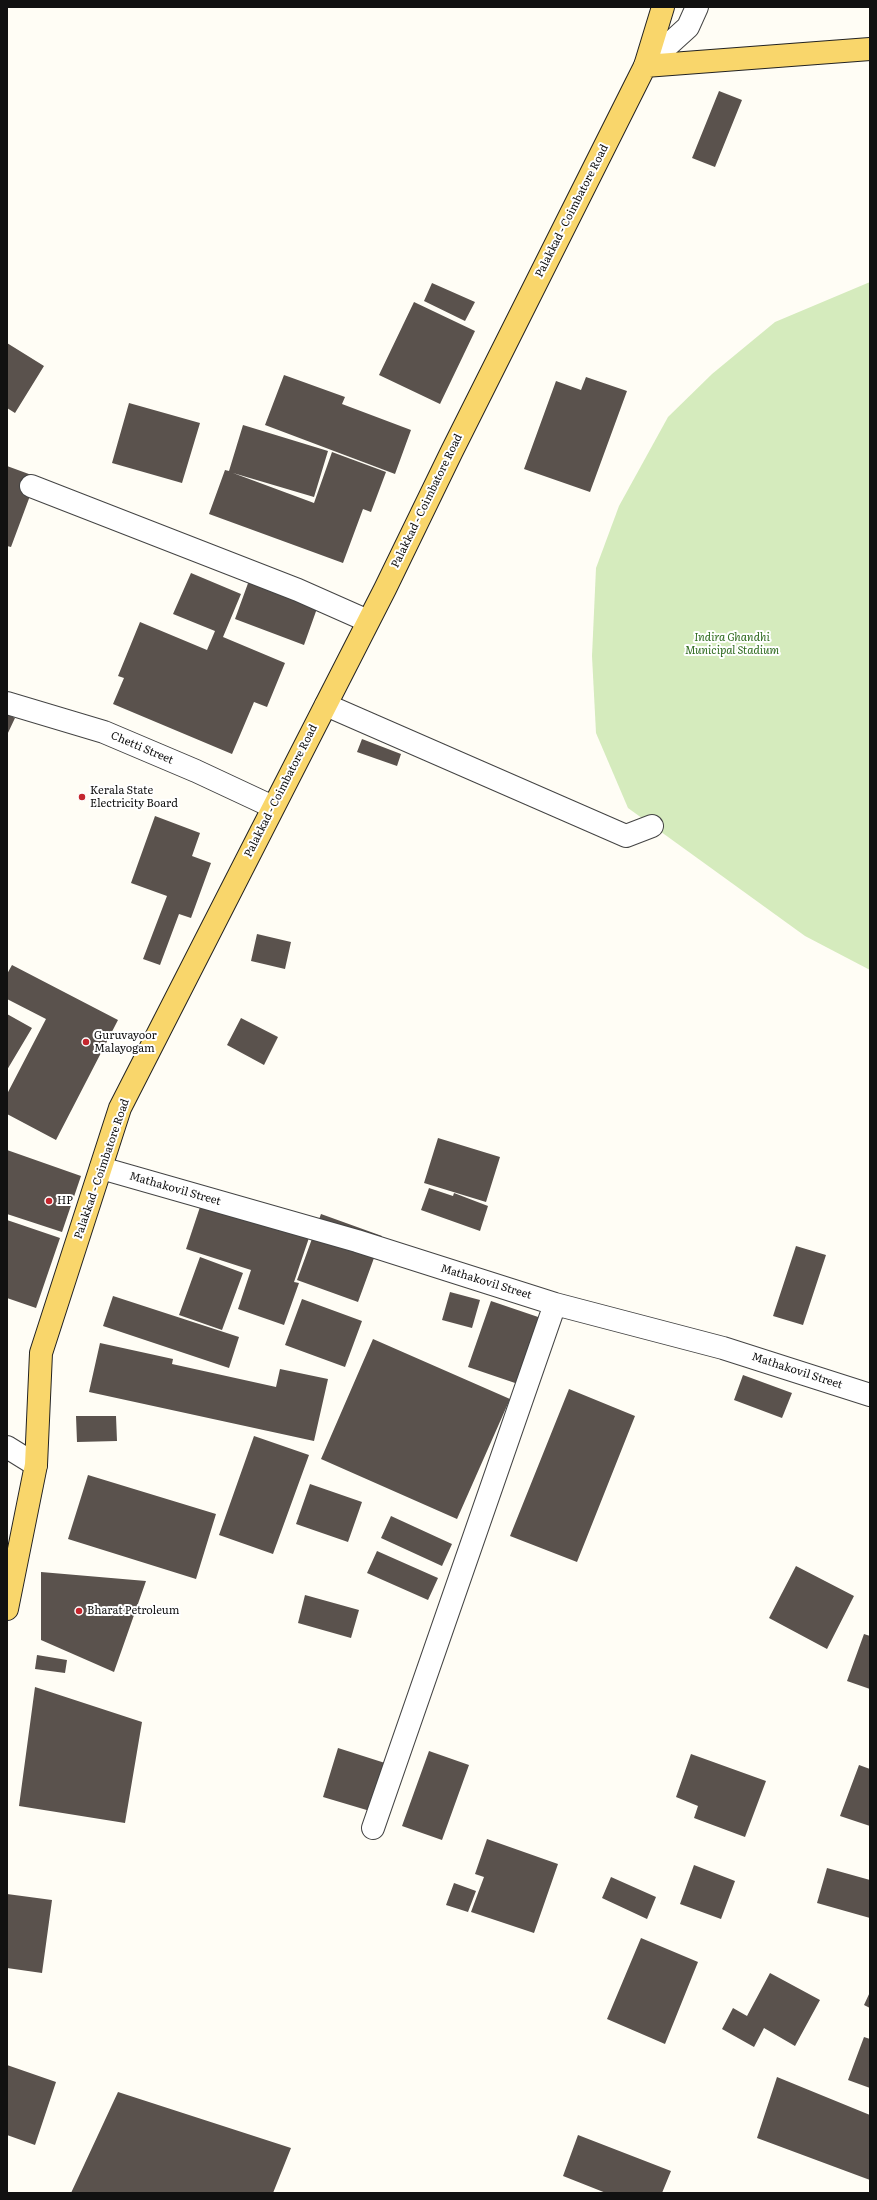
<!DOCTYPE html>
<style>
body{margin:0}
#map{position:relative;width:877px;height:2200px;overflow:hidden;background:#fffdf5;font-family:Literata,serif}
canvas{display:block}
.frame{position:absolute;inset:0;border:8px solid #111;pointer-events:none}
</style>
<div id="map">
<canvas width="877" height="2200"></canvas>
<div class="frame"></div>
</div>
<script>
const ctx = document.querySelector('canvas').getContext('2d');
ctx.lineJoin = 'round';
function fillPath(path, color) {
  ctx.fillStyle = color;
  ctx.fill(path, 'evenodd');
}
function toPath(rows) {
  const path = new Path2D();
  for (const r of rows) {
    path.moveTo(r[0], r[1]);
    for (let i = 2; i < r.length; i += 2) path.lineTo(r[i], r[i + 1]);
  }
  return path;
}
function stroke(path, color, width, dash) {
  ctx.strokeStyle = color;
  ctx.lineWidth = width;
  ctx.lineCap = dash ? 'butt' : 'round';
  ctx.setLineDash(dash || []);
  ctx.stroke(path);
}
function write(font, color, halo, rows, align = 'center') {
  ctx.font = font + ' Literata,serif';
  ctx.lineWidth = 4;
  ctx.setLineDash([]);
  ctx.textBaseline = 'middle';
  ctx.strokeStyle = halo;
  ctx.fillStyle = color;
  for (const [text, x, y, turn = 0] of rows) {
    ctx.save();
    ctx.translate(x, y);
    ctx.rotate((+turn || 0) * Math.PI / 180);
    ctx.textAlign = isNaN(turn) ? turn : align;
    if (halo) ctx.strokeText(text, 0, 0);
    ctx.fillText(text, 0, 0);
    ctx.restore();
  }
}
const green = toPath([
 [870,282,870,970,805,936,628,808,596,733,592,656,596,568,619,506,668,417,712,374,775,322]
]);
const building = toPath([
 [719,91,742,100,715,167,692,158],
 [432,283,475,302,465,321,424,301],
 [414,302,475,331,440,404,379,375],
 [7,343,44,366,15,413,7,408],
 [284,375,345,397,342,404,411,430,395,474,265,425],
 [586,377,627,391,590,492,524,469,556,381,581,390],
 [129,403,200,423,182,483,112,463],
 [243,425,328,451,314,497,233,473,314,503,332,452,386,472,371,512,363,509,343,563,209,514,225,470,229,471],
 [7,466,37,477,11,547,7,546],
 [191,573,241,594,223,637,285,663,267,707,254,702,232,754,113,704,124,678,118,676,140,622,207,650,215,631,173,614],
 [251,575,320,600,304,645,235,619],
 [7,714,15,718,7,735],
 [362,739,401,754,397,766,357,752],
 [155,816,200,833,192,856,211,863,191,918,179,914,160,965,143,959,167,896,131,883],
 [257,934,291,942,285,969,251,961],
 [12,965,118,1020,56,1140,7,1114,7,1094,46,1019,7,999,7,974],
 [7,1014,32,1028,7,1070],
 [241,1018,278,1037,264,1065,227,1045],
 [438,1138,500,1157,486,1202,424,1183],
 [7,1150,81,1176,62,1232,7,1214],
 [429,1188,453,1196,454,1193,488,1206,480,1231,421,1210],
 [205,1192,312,1229,294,1282,299,1283,284,1325,238,1309,251,1270,186,1249],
 [321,1214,382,1236,358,1302,297,1280],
 [7,1220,60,1238,36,1308,7,1298],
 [796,1246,826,1255,803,1325,773,1316],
 [200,1257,243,1273,222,1330,179,1315],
 [450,1292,480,1300,472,1328,442,1320],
 [113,1296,239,1337,229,1368,103,1326],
 [302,1299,362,1321,345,1367,285,1345],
 [491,1301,544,1319,521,1385,468,1367],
 [373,1339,510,1399,457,1519,321,1459],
 [100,1343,173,1359,172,1364,276,1387,280,1369,328,1379,314,1441,89,1392],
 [743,1375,792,1393,782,1418,734,1400],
 [569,1389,635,1416,577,1562,510,1536],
 [76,1416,116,1416,117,1441,77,1442],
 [254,1436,309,1455,273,1554,219,1535],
 [88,1475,216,1514,196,1579,68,1539],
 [310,1484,362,1502,348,1542,296,1524],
 [391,1516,452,1544,442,1566,381,1538],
 [377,1551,438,1578,428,1600,367,1573],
 [796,1566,854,1596,827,1649,769,1618],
 [41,1572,146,1581,114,1672,41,1640],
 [305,1595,359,1610,351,1638,298,1623],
 [864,1634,870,1636,870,1689,847,1681],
 [37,1655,67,1660,65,1673,35,1669],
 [35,1687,142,1722,125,1823,19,1806],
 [338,1748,385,1763,370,1811,323,1797],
 [429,1751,469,1765,442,1840,402,1826],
 [691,1754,766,1781,745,1837,694,1818,698,1806,676,1797],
 [859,1765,870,1769,870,1826,840,1816],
 [487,1839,558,1864,534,1933,471,1912,484,1877,475,1874],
 [694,1865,735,1881,721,1919,680,1904],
 [827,1868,870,1880,870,1918,817,1903],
 [611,1877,656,1897,647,1919,602,1898],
 [454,1883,476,1891,468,1912,446,1905],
 [7,1894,52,1900,42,1973,7,1968],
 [641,1938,698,1962,665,2044,607,2019],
 [770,1973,820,2000,795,2046,764,2028,754,2047,722,2029,733,2008,747,2016],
 [870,1992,870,2008,864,2005],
 [864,2037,870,2039,870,2088,848,2080],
 [7,2065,56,2082,35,2145,7,2135],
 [777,2077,870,2115,870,2180,757,2138],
 [118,2092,291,2148,273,2193,71,2193],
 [578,2135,671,2171,662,2193,606,2193,563,2176]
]);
const minor = toPath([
 [31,486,298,590,368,621],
 [7,703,104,732,196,771,273,807],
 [326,705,626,836,652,826],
 [101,1168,357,1241,555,1304,723,1348,870,1395],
 [7,1447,36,1465],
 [373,1828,555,1304]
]);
const tertiary = toPath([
 [645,66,688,27,697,7]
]);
const primary = toPath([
 [645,66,870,49],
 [7,1609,36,1465,41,1353,120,1108,385,589,452,451,645,66,663,7]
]);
const markers = [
 [82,797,4,"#c4262e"],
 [86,1042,4,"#c4262e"],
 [49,1201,4,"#c4262e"],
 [79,1611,4,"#c4262e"]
];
const streetNames = [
 ["Palakkad - Coimbatore Road",572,211,-63],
 ["Palakkad - Coimbatore Road",427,501,-64],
 ["Chetti Street",142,748,23],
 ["Palakkad - Coimbatore Road",281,791,-63],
 ["Palakkad - Coimbatore Road",102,1169,-71],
 ["Mathakovil Street",175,1189,16],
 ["Mathakovil Street",486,1282,17],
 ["Mathakovil Street",797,1371,18]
];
const parkNames = [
 ["Indira Ghandhi",732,638],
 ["Municipal Stadium",732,651]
];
const poiNames = [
 ["Kerala State",90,791],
 ["Electricity Board",90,804],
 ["Guruvayoor",94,1036],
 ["Malayogam",94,1049],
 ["HP",57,1201],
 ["Bharat Petroleum",87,1611]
];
fillPath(green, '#d5ebbd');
fillPath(building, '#5a524d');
stroke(minor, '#444', 24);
stroke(tertiary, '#444', 24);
stroke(primary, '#222', 24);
stroke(minor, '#fff', 22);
stroke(tertiary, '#fff', 22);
stroke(primary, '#f9d66b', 22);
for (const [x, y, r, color] of markers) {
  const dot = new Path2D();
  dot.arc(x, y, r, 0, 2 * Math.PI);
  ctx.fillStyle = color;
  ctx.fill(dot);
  stroke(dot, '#fff', 1.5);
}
write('11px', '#111', '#fff', streetNames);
write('italic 11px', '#2f6b1f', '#fff', parkNames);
write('11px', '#111', '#fff', poiNames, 'left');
</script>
